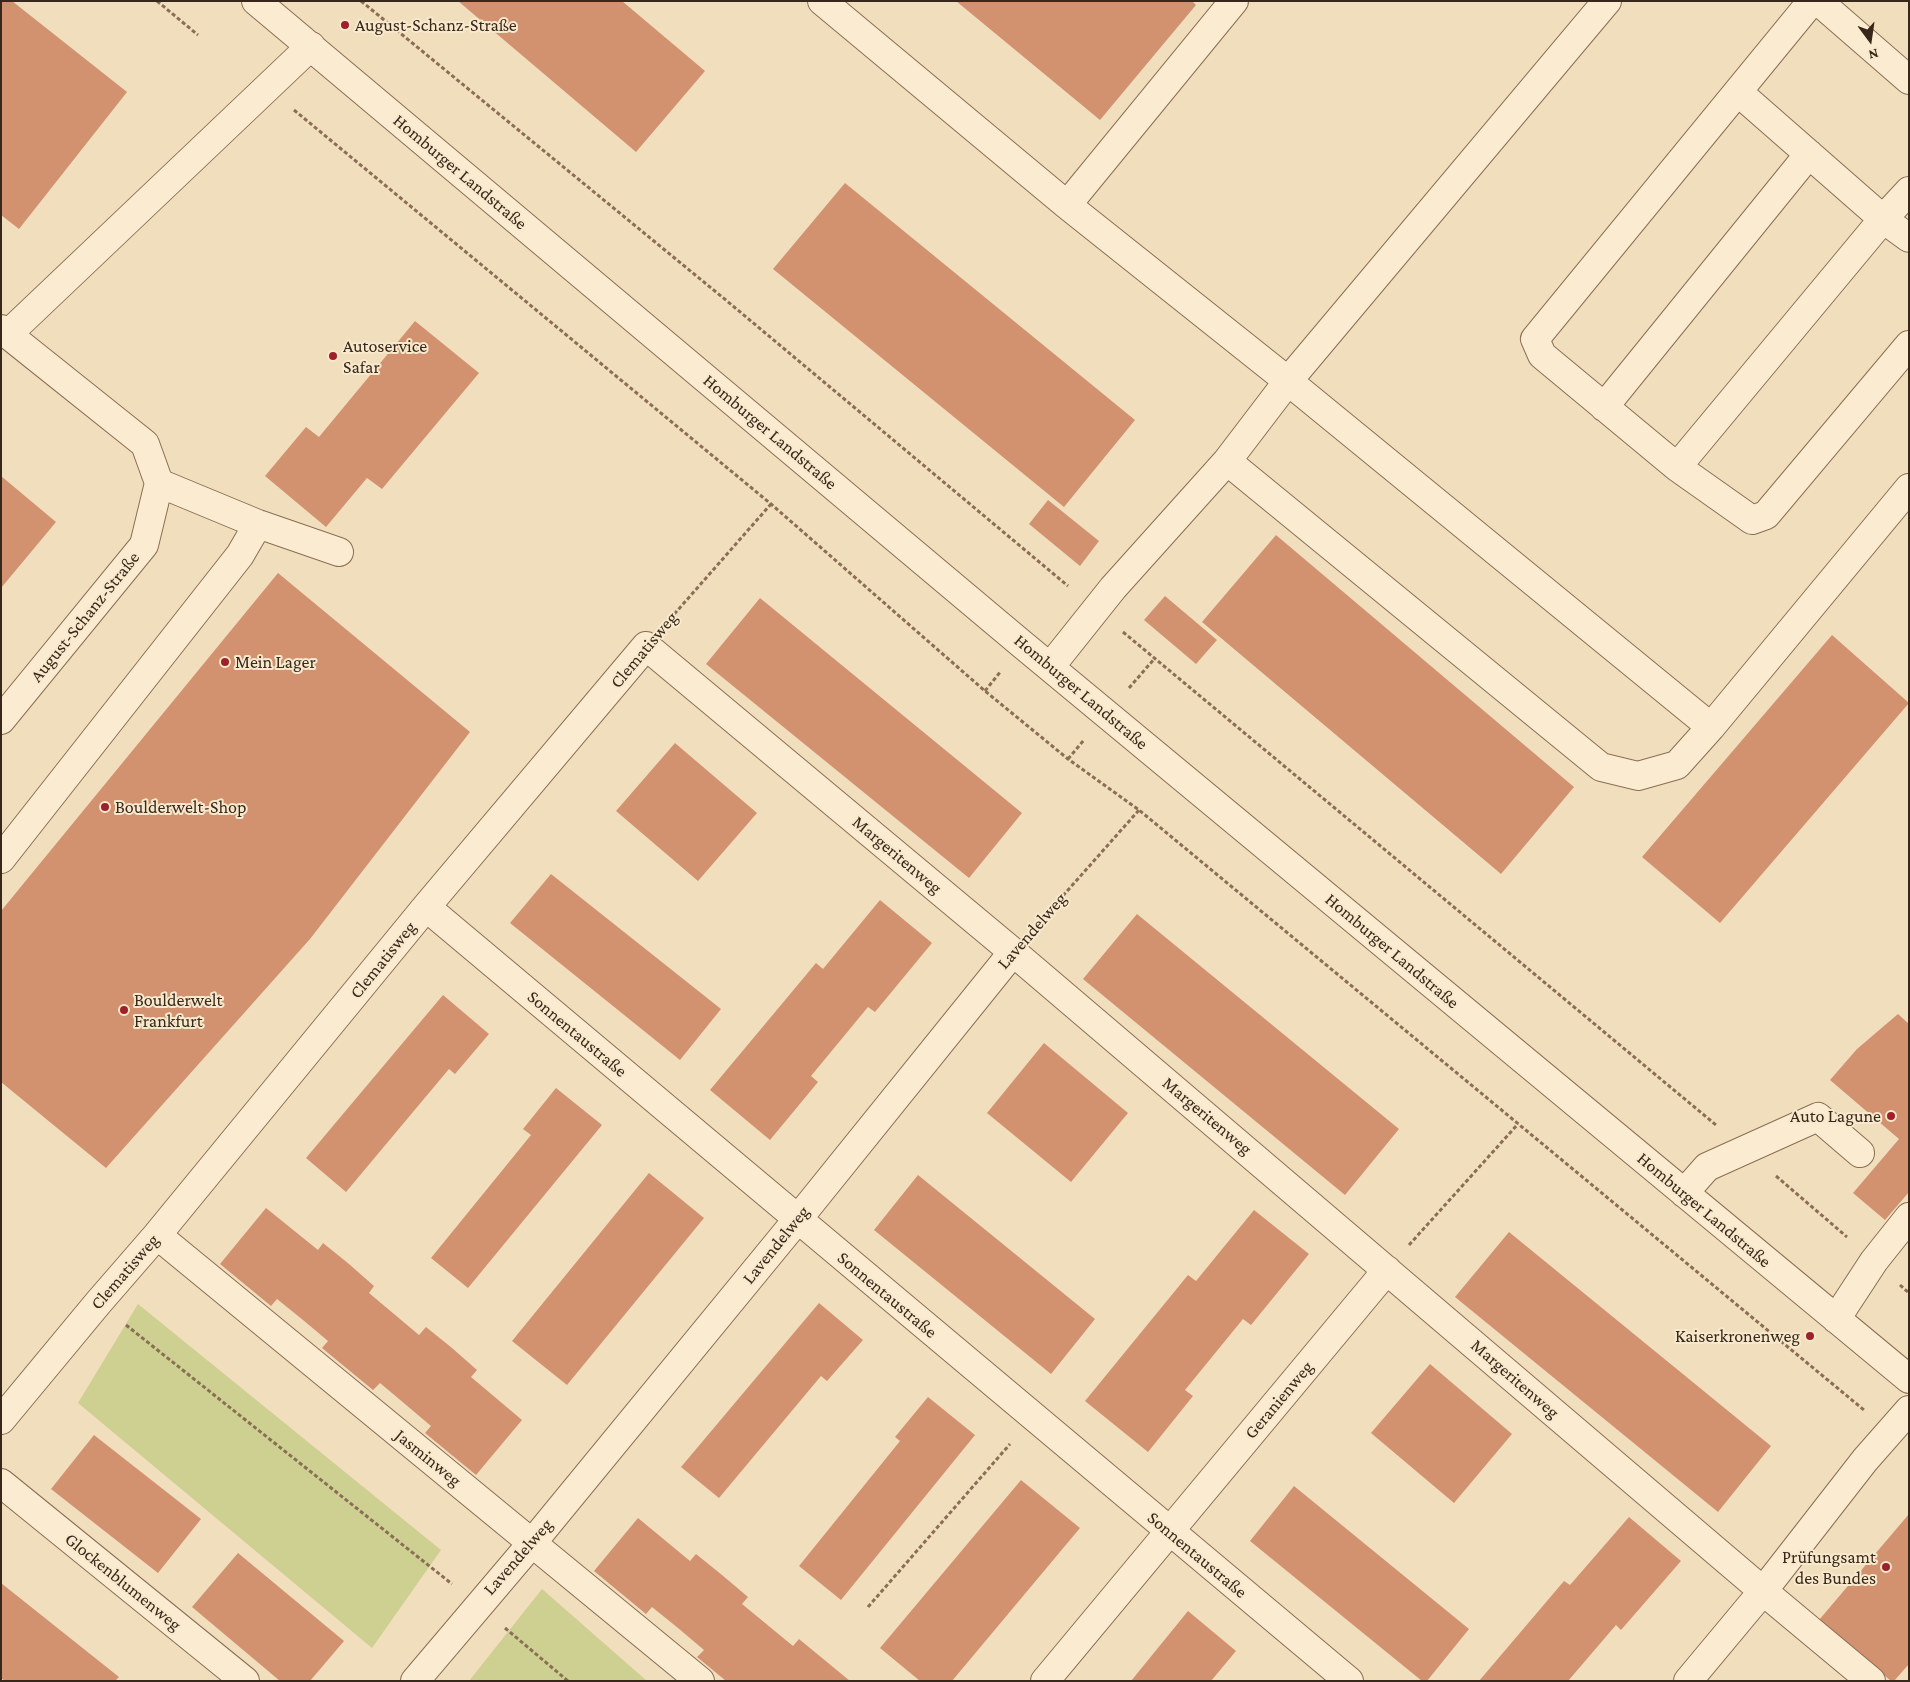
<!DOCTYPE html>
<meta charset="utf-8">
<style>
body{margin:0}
#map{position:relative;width:1910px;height:1682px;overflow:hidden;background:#f1debd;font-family:"Crimson Pro",serif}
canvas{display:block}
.frame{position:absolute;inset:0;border:2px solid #38271b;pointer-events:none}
.north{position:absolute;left:1845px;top:15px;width:50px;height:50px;-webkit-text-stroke:4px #f8e9cd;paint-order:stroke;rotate:166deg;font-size:14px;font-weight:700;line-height:20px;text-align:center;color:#38271b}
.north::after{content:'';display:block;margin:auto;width:18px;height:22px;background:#38271b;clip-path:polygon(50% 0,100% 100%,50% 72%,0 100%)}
</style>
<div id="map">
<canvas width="1910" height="1682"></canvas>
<div class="frame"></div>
<div class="north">N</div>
</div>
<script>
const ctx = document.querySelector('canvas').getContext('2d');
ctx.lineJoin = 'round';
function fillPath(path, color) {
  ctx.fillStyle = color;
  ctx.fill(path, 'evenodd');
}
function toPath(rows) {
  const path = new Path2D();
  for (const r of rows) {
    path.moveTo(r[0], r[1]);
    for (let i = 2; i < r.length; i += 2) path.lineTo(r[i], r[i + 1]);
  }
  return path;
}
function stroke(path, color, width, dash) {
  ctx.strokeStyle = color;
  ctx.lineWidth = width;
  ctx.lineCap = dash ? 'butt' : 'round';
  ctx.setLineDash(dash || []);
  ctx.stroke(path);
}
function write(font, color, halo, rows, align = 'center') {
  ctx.font = font + ' "Crimson Pro",serif';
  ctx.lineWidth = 4;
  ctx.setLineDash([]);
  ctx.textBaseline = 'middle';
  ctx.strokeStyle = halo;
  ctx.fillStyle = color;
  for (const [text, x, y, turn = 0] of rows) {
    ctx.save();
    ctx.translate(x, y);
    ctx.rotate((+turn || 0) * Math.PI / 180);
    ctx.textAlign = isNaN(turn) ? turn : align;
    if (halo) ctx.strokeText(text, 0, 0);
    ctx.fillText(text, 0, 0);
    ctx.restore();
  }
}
const green = toPath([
 [138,1304,441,1550,372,1648,78,1403],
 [542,1589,647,1681,469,1681]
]);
const building = toPath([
 [1,1,12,1,127,92,19,229,1,215],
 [458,1,622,1,705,71,636,152],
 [956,1,1192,1,1196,5,1100,120],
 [845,183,1135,420,1064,507,773,269],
 [415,321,479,373,382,489,367,478,326,527,265,476,306,427,319,437],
 [1,476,56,522,1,588],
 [1048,500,1099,541,1080,566,1029,524],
 [1276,535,1574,787,1501,874,1202,622],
 [278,573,470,732,310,939,106,1168,1,1082,1,911],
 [1165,596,1217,640,1196,664,1144,620],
 [760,598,1022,813,969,878,706,664],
 [1832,635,1909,703,1720,923,1642,857],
 [675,743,757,813,698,881,616,811],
 [551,874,721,1009,680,1060,510,923],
 [880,900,932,943,875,1012,868,1007,811,1076,818,1082,770,1140,710,1090,816,963,823,969],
 [1137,914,1399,1129,1345,1195,1083,979],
 [443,995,489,1034,455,1074,449,1069,346,1192,306,1158],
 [1898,1014,1909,1024,1909,1192,1885,1220,1853,1193,1899,1139,1830,1080,1857,1049],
 [1044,1043,1128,1113,1071,1182,987,1113],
 [556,1088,602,1125,468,1288,431,1258,531,1135,523,1129],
 [649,1173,704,1218,567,1385,512,1341],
 [918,1175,1095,1319,1051,1374,874,1230],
 [266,1208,318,1250,323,1243,349,1264,374,1286,369,1293,419,1335,426,1327,452,1348,477,1370,471,1377,522,1420,476,1475,425,1433,431,1426,405,1404,380,1383,373,1390,322,1348,328,1341,303,1320,277,1299,271,1306,220,1264],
 [1254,1210,1309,1254,1251,1325,1243,1319,1185,1390,1193,1396,1148,1452,1085,1401,1188,1275,1196,1281],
 [1509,1232,1771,1446,1718,1512,1455,1297],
 [819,1303,863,1340,827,1381,821,1376,719,1498,681,1467],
 [1430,1364,1512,1434,1454,1503,1371,1433],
 [928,1397,975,1435,841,1600,799,1566,900,1441,895,1437],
 [94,1435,201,1519,158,1573,51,1489],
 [1021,1480,1080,1528,952,1681,920,1681,880,1648],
 [1294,1486,1469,1629,1427,1681,1422,1681,1250,1541],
 [1909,1514,1909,1664,1894,1681,1891,1681,1819,1620],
 [1629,1517,1681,1561,1621,1630,1616,1625,1568,1681,1479,1681,1564,1581,1570,1585],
 [638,1518,690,1561,696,1554,722,1575,748,1597,742,1604,793,1646,799,1639,850,1681,726,1681,697,1657,704,1650,678,1628,652,1607,646,1614,594,1571],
 [238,1553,344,1641,310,1681,280,1681,192,1607],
 [1,1583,119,1677,115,1681,5,1681,1,1678],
 [1188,1611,1236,1651,1211,1681,1131,1681]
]);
const path = toPath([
 [157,1,198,35],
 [361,1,727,301,1068,586],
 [294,110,771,504,985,691,1068,759,1139,810,1864,1410],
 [670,619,771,504],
 [1123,632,1716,1125],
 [1129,688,1155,658],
 [985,691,1001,671],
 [1068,759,1084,740],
 [1037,925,1139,810],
 [1776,1176,1847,1237],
 [1409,1245,1518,1124],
 [1900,1285,1909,1293],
 [126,1325,452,1584],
 [868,1607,1010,1444],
 [505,1628,568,1681]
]);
const minor = toPath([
 [256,1,1023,645,1909,1379],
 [822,1,1067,205,1288,381,1711,727],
 [1818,1,1909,80],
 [1738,92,1883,219,1909,238],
 [1909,191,1883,219,1677,467,1752,520,1766,515,1909,345],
 [1067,205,1234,1],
 [1,329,145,444,159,483,144,545,1,720],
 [8,334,311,46],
 [1604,407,1809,154],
 [1227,461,1601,767,1638,776,1677,765,1711,727,1909,488],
 [1677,467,1542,355,1535,339,1812,1],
 [159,483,258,524,339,552],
 [1050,667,1113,588,1227,461,1288,381,1607,1],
 [1,859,240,555,258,524],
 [426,907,1349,1681],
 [1684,1193,1707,1167,1818,1117,1860,1153],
 [157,1235,700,1681],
 [1836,1319,1874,1261,1909,1217],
 [1,1420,98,1303,157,1235,426,907,646,646,1013,952,1763,1591,1871,1681],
 [1,1483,245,1681],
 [415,1681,532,1543,797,1220,1013,952],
 [1045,1681,1387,1270],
 [1688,1681,1763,1591,1865,1460,1909,1410]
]);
const markers = [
 [345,25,5,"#9e202a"],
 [333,356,5,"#9e202a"],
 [225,662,5,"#9e202a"],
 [105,807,5,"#9e202a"],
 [124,1010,5,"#9e202a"],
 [1891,1116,5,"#9e202a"],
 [1810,1336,5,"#9e202a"],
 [1886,1567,5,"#9e202a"]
];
const poiNames = [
 ["August-Schanz-Straße",355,25],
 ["Autoservice",343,346],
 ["Safar",343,367],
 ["Mein Lager",235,662],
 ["Boulderwelt-Shop",115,807],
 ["Boulderwelt",134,1000],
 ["Frankfurt",134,1021],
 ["Auto Lagune",1881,1116,"right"],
 ["Kaiserkronenweg",1800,1336,"right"],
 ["Prüfungsamt",1876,1557,"right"],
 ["des Bundes",1876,1578,"right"]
];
const streetNames = [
 ["Homburger Landstraße",460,172,40],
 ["Homburger Landstraße",770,432,40],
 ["August-Schanz-Straße",85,617,-51],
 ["Clematisweg",644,650,-50],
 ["Homburger Landstraße",1081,692,40],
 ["Margeritenweg",897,855,40],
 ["Lavendelweg",1032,931,-49],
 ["Homburger Landstraße",1392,951,40],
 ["Clematisweg",383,960,-51],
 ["Sonnentaustraße",577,1034,40],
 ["Margeritenweg",1207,1116,40],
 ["Homburger Landstraße",1704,1210,40],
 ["Lavendelweg",776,1245,-51],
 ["Clematisweg",125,1272,-49],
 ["Sonnentaustraße",887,1295,40],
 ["Margeritenweg",1515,1379,41],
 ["Geranienweg",1279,1400,-50],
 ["Jasminweg",428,1458,39],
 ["Sonnentaustraße",1197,1555,40],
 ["Lavendelweg",518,1557,-49],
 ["Glockenblumenweg",123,1582,39]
];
fillPath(green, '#cdd091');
fillPath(building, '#d29270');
stroke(minor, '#8a6e55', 30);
stroke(path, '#8a6e55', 3, [4, 2.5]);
stroke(minor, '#fbecd1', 28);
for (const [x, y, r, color] of markers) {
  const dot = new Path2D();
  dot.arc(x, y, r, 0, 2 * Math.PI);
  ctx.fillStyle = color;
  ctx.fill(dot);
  stroke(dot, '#f8e9cd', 2);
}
write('18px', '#38271b', '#f8e9cd', poiNames, 'left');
write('18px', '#38271b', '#f8e9cd', streetNames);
</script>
